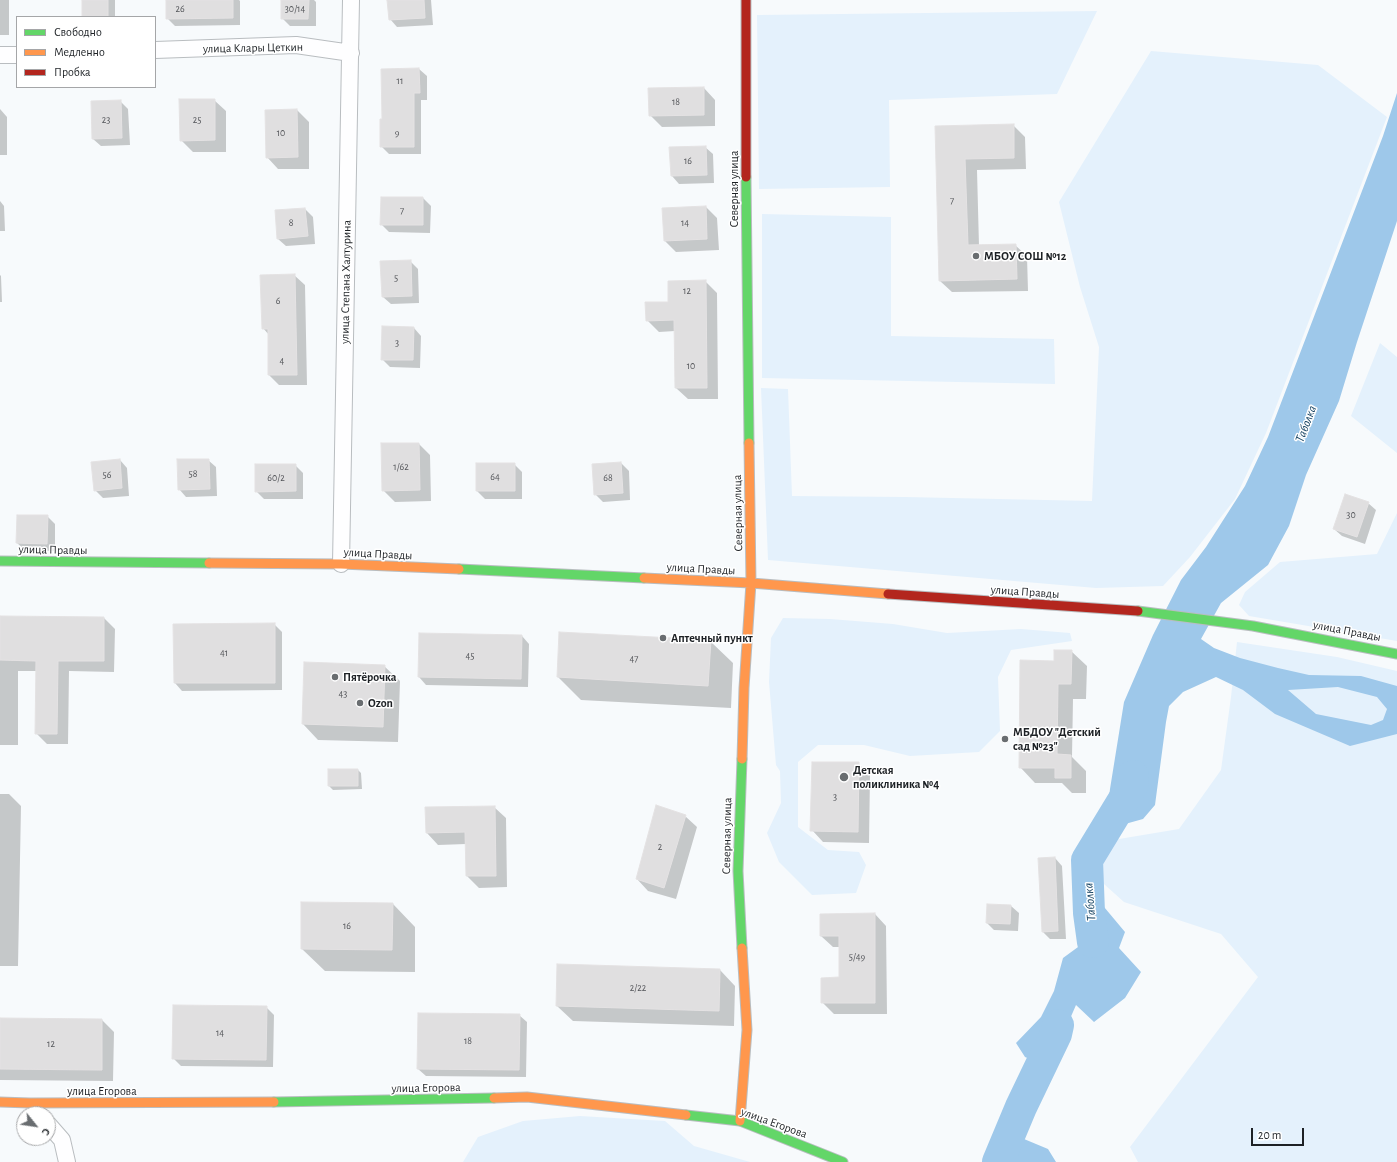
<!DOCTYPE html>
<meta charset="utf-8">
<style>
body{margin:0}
#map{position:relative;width:1397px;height:1162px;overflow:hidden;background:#f7fafc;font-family:"Alegreya Sans",sans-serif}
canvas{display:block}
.legend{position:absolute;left:16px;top:16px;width:140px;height:72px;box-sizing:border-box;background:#fff;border:1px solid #a5a6a8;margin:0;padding:5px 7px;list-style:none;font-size:12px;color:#1d2125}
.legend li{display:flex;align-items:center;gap:8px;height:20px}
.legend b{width:20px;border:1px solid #a5a6a8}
.north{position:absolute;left:16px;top:1106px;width:40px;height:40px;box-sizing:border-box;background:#fff;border:1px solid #a5a6a8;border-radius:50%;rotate:120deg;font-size:11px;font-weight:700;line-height:16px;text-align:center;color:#1d2125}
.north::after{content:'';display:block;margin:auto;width:14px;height:18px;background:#696d70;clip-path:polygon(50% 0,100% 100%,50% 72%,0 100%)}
.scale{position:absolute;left:1251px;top:1128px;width:53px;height:18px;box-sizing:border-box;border:2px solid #1d2125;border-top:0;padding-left:5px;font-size:12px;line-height:14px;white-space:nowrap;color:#1d2125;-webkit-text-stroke:3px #fff;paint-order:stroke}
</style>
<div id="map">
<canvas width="1397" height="1162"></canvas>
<ul class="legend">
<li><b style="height:5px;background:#63d668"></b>Свободно</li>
<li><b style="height:5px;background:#ff974d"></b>Медленно</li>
<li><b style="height:5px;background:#b3261e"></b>Пробка</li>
</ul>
<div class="north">С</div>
<div class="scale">20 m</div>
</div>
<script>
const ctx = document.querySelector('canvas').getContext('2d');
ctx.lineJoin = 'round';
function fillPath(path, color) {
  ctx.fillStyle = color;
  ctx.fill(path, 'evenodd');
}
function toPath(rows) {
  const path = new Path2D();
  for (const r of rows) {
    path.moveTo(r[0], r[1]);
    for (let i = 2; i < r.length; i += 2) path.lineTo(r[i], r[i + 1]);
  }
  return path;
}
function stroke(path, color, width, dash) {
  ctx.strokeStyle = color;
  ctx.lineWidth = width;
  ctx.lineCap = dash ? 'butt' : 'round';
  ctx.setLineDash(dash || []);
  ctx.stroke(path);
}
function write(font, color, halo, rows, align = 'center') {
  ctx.font = font + ' "Alegreya Sans",sans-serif';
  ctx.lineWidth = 3;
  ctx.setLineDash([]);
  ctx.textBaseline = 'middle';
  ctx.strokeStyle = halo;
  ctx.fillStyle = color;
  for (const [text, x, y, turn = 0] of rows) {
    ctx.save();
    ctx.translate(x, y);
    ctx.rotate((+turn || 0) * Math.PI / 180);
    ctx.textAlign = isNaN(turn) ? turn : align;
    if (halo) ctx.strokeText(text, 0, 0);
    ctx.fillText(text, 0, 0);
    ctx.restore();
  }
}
const green = toPath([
 [1097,11,1057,94,889,100,890,187,759,189,757,15],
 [1151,51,1318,65,1387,117,1266,433,1235,499,1190,557,1163,586,1096,588,768,560,761,388,788,389,792,496,905,497,1092,501,1099,347,1080,287,1059,202],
 [762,214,891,217,891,336,1054,339,1055,384,762,378],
 [1380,343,1397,357,1397,453,1351,416],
 [1397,513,1397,641,1249,616,1239,605,1245,592,1280,562,1377,554],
 [783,618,830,619,893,624,947,633,1021,629,1070,633,1072,641,1011,650,998,677,1000,731,979,752,910,756,864,745,818,745,798,762,798,827,828,850,859,852,866,865,856,893,812,895,779,862,767,833,781,803,780,771,776,765,769,682,771,638],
 [1237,642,1337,657,1397,671,1397,1162,1138,1162,1130,1147,1258,977,1221,934,1124,902,1095,876,1113,840,1179,829,1221,770,1231,697],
 [580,1116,665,1121,694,1146,750,1162,463,1162,478,1137,523,1121]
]);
const water = toPath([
 [1397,93,1397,221,1357,342,1339,401,1306,475,1289,526,1268,565,1221,603,1201,639,1214,648,1240,658,1278,668,1309,675,1361,676,1397,686,1397,734,1350,746,1275,714,1243,690,1216,677,1183,692,1169,706,1166,722,1155,805,1143,819,1125,824,1108,808,1110,789,1124,702,1153,635,1181,580,1206,547,1245,486,1268,437,1383,136],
 [1338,687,1377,697,1387,709,1383,720,1371,725,1316,714,1288,690],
 [1094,895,1125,932,1119,948,1141,972,1125,998,1094,1022,1076,1005,1056,1051,1041,1064,1025,1057,1016,1043,1041,1017,1054,991,1063,958,1089,939,1084,901],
 [1024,1139,1048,1149,1056,1162,995,1162,991,1156,998,1142]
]);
const shadow = toPath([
 [0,0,9,0,9,35,0,35],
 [83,0,115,0,115,17,83,17],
 [167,0,239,0,240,1,240,25,175,26,167,18],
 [282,0,314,0,316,2,316,26,290,26,282,18],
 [388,0,431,0,433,25,397,27,390,19],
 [419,69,427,76,427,100,421,100,421,154,389,154,381,146,383,120],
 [704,88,715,100,715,126,662,127,650,115],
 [214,100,226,111,226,152,193,152,181,140],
 [120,101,128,109,130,145,101,146,93,139],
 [0,109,7,117,7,155,0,155],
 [297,110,309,122,309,169,278,169,267,157],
 [1013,125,1025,137,1026,169,977,170,979,246,1015,245,1027,256,1028,291,952,292,940,281,936,127],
 [705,147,713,154,714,183,679,184,672,176],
 [423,198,431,206,430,233,389,232,381,224],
 [0,201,4,206,5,231,0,231],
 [706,207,717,218,719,250,676,252,665,241],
 [305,209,313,217,315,244,286,246,278,239],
 [410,261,418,269,419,303,391,304,383,297],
 [0,275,1,276,2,302,0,302],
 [294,275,305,285,307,385,279,385,269,375,269,335,263,328],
 [705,281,717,293,718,399,688,399,676,388,675,331,659,332,647,320,669,302],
 [414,328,421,336,420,368,390,367,382,359],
 [419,444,430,455,431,501,395,502,383,490],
 [120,460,127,468,129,496,103,498,95,490],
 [208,460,216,467,217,496,186,497,179,489],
 [621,463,629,471,630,500,603,502,595,494],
 [514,464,522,472,522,499,485,499,477,491],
 [295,465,303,473,303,499,264,499,256,491],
 [1368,503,1376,510,1365,544,1342,536,1334,529],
 [47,516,55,524,55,551,25,550,17,543],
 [0,617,104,618,115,629,114,672,69,671,68,744,47,744,36,733,37,671,18,671,18,745,0,745],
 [274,624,282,632,282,690,182,691,175,683],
 [560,633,710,641,733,663,731,708,581,700,558,677],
 [522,636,529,644,528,687,426,685,419,677],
 [1071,651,1087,666,1086,699,1073,699,1072,757,1086,771,1086,793,1072,793,1062,783,1035,783,1020,767,1055,662],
 [384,666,400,681,398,742,318,740,303,724],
 [858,763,870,775,869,843,823,842,812,830],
 [358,770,361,773,362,789,333,790,329,786],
 [0,794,9,794,21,806,18,966,0,966],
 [494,807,506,818,507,887,479,888,467,876,466,844,438,845,427,833],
 [685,816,697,827,676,899,648,891,637,879],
 [1055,858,1062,866,1066,939,1050,939,1043,932],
 [393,904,415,927,415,972,325,971,302,949],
 [988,905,1011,906,1019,913,1018,931,994,930,987,923],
 [875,914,886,926,887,1014,834,1014,822,1002,840,978,840,947,833,947,821,936],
 [720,970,735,986,734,1026,573,1021,557,1006],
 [266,1007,274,1015,273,1067,181,1066,173,1058],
 [519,1015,527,1022,526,1077,426,1076,418,1069],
 [0,1019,102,1020,114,1032,113,1081,0,1080]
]);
const river = toPath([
 [1093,942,1089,913,1087,860,1132,786,1133,776],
 [998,1162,1021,1107,1056,1034,1058,1025]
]);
const building = toPath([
 [82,0,108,0,108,17,82,17,82,0],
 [166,0,233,0,233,18,166,19,166,0],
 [281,0,309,0,308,19,281,19,281,0],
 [387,0,424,0,425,18,389,20,387,0],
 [419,68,420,93,414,93,414,147,380,147,380,119,382,119,381,69,419,68],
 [704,87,704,115,649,116,648,88,704,87],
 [179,99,215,99,215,140,180,141,179,99],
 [121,100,122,138,92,139,91,101,121,100],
 [297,109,298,157,266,158,265,110,297,109],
 [1014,124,1014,158,965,159,968,245,1016,244,1017,279,939,281,935,126,1014,124],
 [706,146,707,175,671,176,669,147,706,146],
 [381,197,423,197,423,225,380,225,381,197],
 [706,206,707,239,664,241,662,208,706,206],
 [305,208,308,236,277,239,275,210,305,208],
 [411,260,412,296,382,297,380,261,411,260],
 [295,274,297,375,268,375,268,329,262,329,260,275,295,274],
 [706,280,707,388,675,388,674,320,646,321,645,302,668,302,668,281,706,280],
 [382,326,414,327,413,360,381,360,382,326],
 [381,443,419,443,420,490,382,491,381,443],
 [120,459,122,488,94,491,91,462,120,459],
 [177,459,209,459,210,489,178,490,177,459],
 [621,462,623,493,594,495,592,464,621,462],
 [476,463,515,463,515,491,476,491,476,463],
 [255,464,296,464,296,491,255,492,255,464],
 [1345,494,1369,502,1357,537,1333,529,1345,494],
 [17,515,48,515,47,544,16,543,17,515],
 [0,616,104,617,104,661,58,661,57,734,35,734,36,661,0,660,0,616],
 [275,623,275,683,174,683,173,624,275,623],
 [559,632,711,640,708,686,557,677,559,632],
 [419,633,522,635,521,679,418,677,419,633],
 [1054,650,1072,650,1071,684,1058,684,1057,754,1071,755,1071,778,1055,778,1055,768,1019,768,1020,660,1054,661,1054,650],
 [304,662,385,665,383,727,302,724,304,662],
 [812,762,859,762,858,832,810,831,812,762],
 [328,769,358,769,358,786,328,786,328,769],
 [656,805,686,815,664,888,636,879,656,805],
 [495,806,496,876,466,876,465,832,426,833,425,807,495,806],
 [1055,857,1058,931,1042,932,1038,858,1055,857],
 [301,902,393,903,392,950,301,949,301,902],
 [987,904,1011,905,1010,924,986,923,987,904],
 [875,913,875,1003,821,1003,821,978,839,977,839,936,820,936,820,914,875,913],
 [557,964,720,969,719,1011,556,1006,557,964],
 [173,1005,267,1006,266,1060,172,1059,173,1005],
 [418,1013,520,1014,519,1070,417,1069,418,1013],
 [0,1018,102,1019,102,1070,0,1069,0,1018]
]);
const street = toPath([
 [155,50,296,45,351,53],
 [0,55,17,55],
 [341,564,351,0],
 [48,1124,62,1140,67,1162]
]);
const fast = toPath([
 [746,177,749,443],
 [0,561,209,563],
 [459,569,644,578],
 [1138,611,1253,626,1397,654],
 [742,759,738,871,742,948],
 [274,1102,494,1098],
 [686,1115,740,1121,843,1162]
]);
const slow = toPath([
 [209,563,341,564,459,569],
 [644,578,751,583,888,594],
 [742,759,744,688,751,583,749,443],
 [494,1098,527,1097,686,1115],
 [0,1102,30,1103,274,1102],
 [740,1121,747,1030,742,948]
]);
const jam = toPath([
 [746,0,746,177],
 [888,594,1138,611]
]);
const markers = [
 [976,256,4,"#696d70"],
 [663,638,4,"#696d70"],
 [335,677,4,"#696d70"],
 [360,703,4,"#696d70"],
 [1005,739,4,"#696d70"],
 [844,777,5,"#696d70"]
];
const numberNames = [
 ["26",180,9],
 ["30/14",295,9],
 ["11",400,81],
 ["18",676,102],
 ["23",106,120],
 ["25",197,120],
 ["10",281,133],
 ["9",397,133],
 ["16",688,161],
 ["7",952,201],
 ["7",402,211],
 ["8",291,223],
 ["14",685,223],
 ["5",396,278],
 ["12",687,291],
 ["6",278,301],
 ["3",397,343],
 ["4",282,361],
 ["10",691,366],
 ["1/62",401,467],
 ["58",193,474],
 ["56",107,475],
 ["64",495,477],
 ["60/2",276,478],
 ["68",608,478],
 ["30",1351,515],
 ["41",224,653],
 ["45",470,656],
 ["47",634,659],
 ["43",343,694],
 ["3",835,797],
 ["2",660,847],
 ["16",347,926],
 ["5/49",857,957],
 ["2/22",638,988],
 ["14",220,1033],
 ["18",468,1041],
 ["12",51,1044]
];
const streetNames = [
 ["улица Клары Цеткин",253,48,-1],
 ["Северная улица",734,189,-90],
 ["улица Степана Халтурина",346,282,-89],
 ["Северная улица",738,513,-91],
 ["улица Правды",53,550,1],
 ["улица Правды",378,554,3],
 ["улица Правды",701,569,3],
 ["улица Правды",1025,592,4],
 ["улица Правды",1347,631,11],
 ["Северная улица",727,836,-89],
 ["улица Егорова",426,1088,-1],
 ["улица Егорова",102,1091],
 ["улица Егорова",774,1123,20]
];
const poiNames = [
 ["МБОУ СОШ №12",984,256],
 ["Аптечный пункт",671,638],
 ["Пятёрочка",343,677],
 ["Ozon",368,703],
 ["МБДОУ \"Детский",1013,732],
 ["сад №23\"",1013,746],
 ["Детская",853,770],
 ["поликлиника №4",853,784]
];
const waterNames = [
 ["Таболка",1306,424,-69],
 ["Таболка",1090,902,-95]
];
fillPath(green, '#e4f1fc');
fillPath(water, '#9ec8ea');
fillPath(shadow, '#0003');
stroke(river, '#9ec8ea', 32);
fillPath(building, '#e0dfe0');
stroke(building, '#e4e2e3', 1);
stroke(street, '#b9bdc0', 18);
stroke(fast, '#b9bdc0', 11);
stroke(slow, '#b9bdc0', 11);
stroke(jam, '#b9bdc0', 11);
stroke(street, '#fefeff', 16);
stroke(fast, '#63d668', 9);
stroke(slow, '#ff974d', 9);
stroke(jam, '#b3261e', 9);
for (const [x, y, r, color] of markers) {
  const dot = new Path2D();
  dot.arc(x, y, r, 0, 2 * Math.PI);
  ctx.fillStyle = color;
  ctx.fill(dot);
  stroke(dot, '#fff', 1.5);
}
write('10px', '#525458', null, numberNames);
write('12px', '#1d2125', '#fff', streetNames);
write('bold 12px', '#1d2125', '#fff', poiNames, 'left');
write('italic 13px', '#134060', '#fff', waterNames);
</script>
